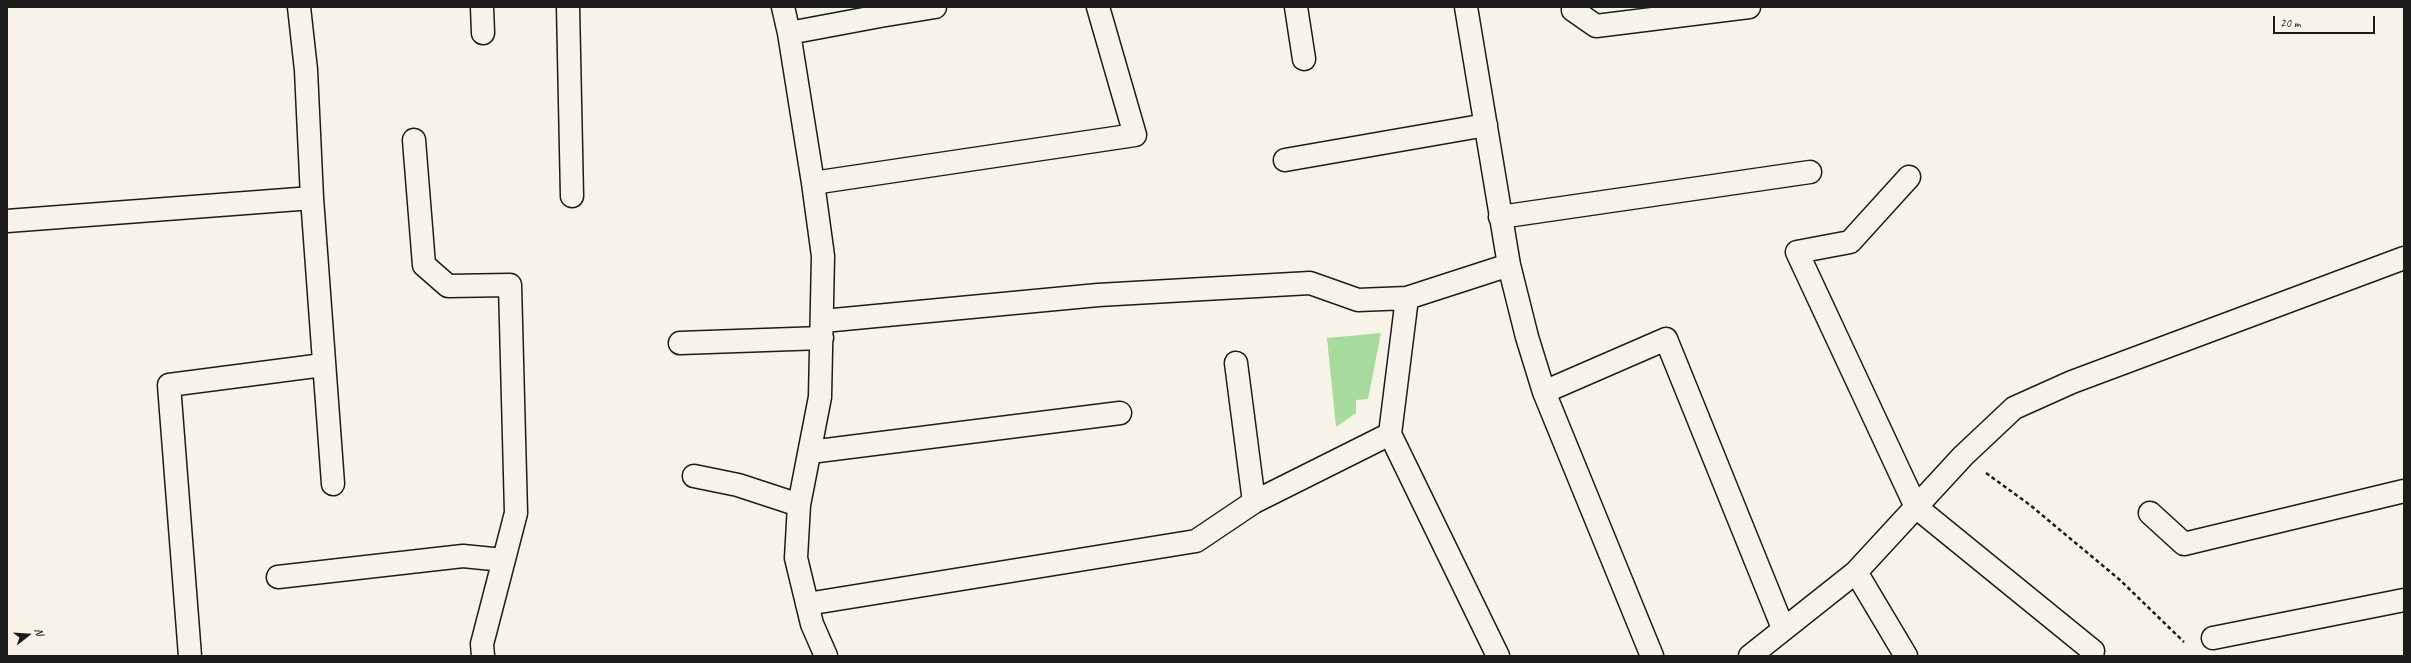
<!DOCTYPE html>
<style>
body{margin:0}
#map{position:relative;width:2411px;height:663px;overflow:hidden;background:#f7f3e8;font-family:Caveat,sans-serif}
canvas{display:block}
.frame{position:absolute;inset:0;border:8px solid #1c1c1c;pointer-events:none}
.north{position:absolute;left:8px;top:615px;width:40px;height:40px;-webkit-text-stroke:3px #f7f3e8;paint-order:stroke;rotate:73deg;font-size:11px;font-weight:700;line-height:16px;text-align:center;color:#1c1c1c}
.north::after{content:'';display:block;margin:auto;width:14px;height:18px;background:#1c1c1c;clip-path:polygon(50% 0,100% 100%,50% 72%,0 100%)}
.scale{position:absolute;left:2273px;top:16px;width:102px;height:18px;box-sizing:border-box;border:2px solid #1c1c1c;border-top:0;padding-left:5px;font-size:12px;line-height:14px;white-space:nowrap;color:#1c1c1c;-webkit-text-stroke:3px #f7f3e8;paint-order:stroke}
</style>
<div id="map">
<canvas width="2411" height="663"></canvas>
<div class="frame"></div>
<div class="north">N</div>
<div class="scale">20 m</div>
</div>
<script>
const ctx = document.querySelector('canvas').getContext('2d');
ctx.lineJoin = 'round';
function fillPath(path, color) {
  ctx.fillStyle = color;
  ctx.fill(path, 'evenodd');
}
function toPath(rows) {
  const path = new Path2D();
  for (const r of rows) {
    path.moveTo(r[0], r[1]);
    for (let i = 2; i < r.length; i += 2) path.lineTo(r[i], r[i + 1]);
  }
  return path;
}
function stroke(path, color, width, dash) {
  ctx.strokeStyle = color;
  ctx.lineWidth = width;
  ctx.lineCap = dash ? 'butt' : 'round';
  ctx.setLineDash(dash || []);
  ctx.stroke(path);
}
const green = toPath([
 [1381,333,1368,399,1356,400,1356,413,1336,427,1327,338]
]);
const path = toPath([
 [1986,473,2030,505,2120,580,2184,642]
]);
const street = toPath([
 [299,7,306,70,312,198,333,484],
 [482,7,483,33],
 [568,7,572,196],
 [783,7,789,33],
 [878,7,880,16,789,33,813,183,1135,135,1098,7],
 [1296,7,1304,59],
 [1466,7,1509,265,1527,337,1544,392,1652,656],
 [1573,7,1573,10,1596,26,1749,7],
 [880,16,935,7],
 [414,140,424,265,448,286,510,285,516,513,482,644,483,656],
 [1285,160,1486,125],
 [1909,177,1850,242,1797,252,1916,507,2093,651],
 [813,183,823,256,820,397,799,505,796,558,812,624,826,656],
 [1500,217,1810,172],
 [7,221,312,198],
 [1407,298,1390,434,1498,656],
 [823,321,1098,295,1310,283,1358,300,1407,298,1509,265],
 [680,343,822,338],
 [1236,363,1254,502],
 [1544,392,1666,339,1783,628],
 [810,452,1120,413],
 [694,476,738,485,799,505],
 [2150,513,2184,544,2404,491],
 [1856,572,1906,656],
 [278,577,463,556,503,560],
 [807,604,1196,541,1254,502,1390,434],
 [2213,638,2404,600],
 [190,656,169,385,323,365],
 [1750,656,1856,572,1963,456,2014,408,2072,382,2404,258]
]);
fillPath(green, '#a6db9d');
stroke(street, '#1c1c1c', 25);
stroke(path, '#1c1c1c', 2.5, [4, 3]);
stroke(street, '#f7f3e8', 22);
</script>
